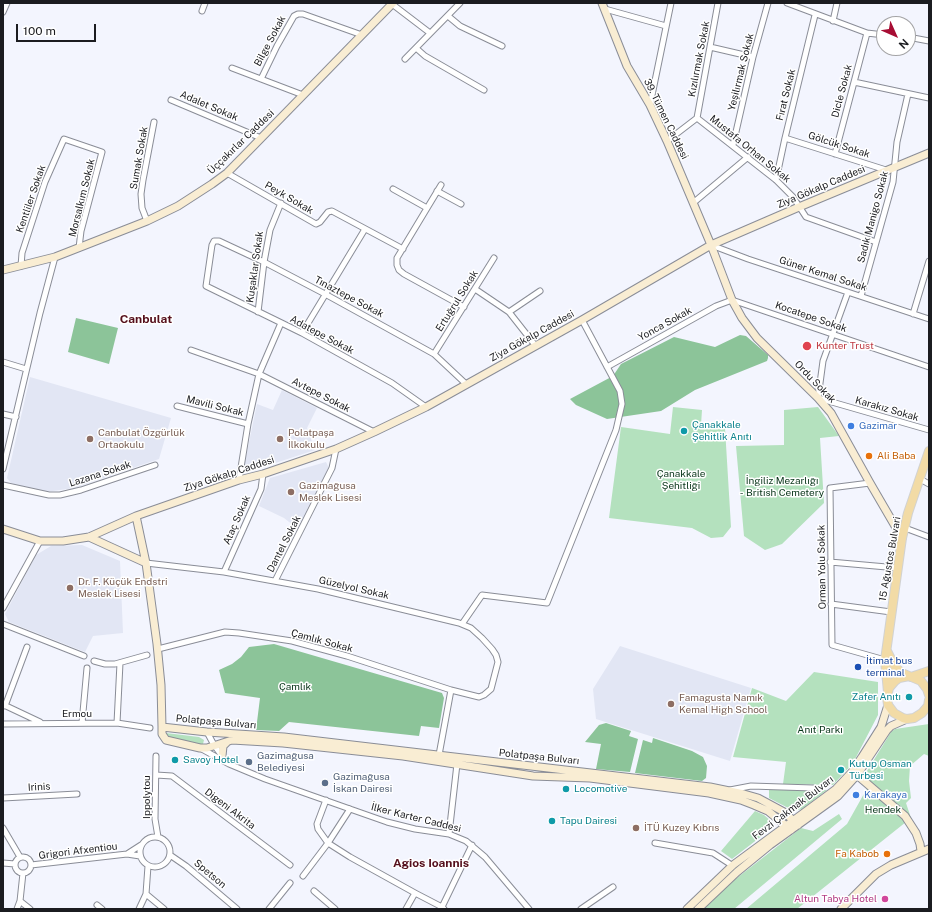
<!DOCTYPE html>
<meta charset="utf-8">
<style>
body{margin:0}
#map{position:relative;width:932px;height:912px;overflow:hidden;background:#f3f5fe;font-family:"Public Sans",sans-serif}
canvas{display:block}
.frame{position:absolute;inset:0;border:4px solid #1b1c20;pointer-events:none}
.north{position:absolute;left:876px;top:16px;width:40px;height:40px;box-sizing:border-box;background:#fff;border:1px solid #a4a4a6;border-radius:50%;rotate:135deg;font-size:11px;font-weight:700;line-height:16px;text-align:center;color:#1b1c20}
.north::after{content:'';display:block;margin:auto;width:14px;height:18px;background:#a70d34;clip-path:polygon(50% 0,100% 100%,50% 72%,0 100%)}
.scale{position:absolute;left:16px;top:24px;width:80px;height:18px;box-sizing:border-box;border:2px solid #1b1c20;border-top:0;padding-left:5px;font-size:12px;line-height:14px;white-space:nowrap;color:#1b1c20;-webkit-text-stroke:3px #fff;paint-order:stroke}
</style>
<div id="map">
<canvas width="932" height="912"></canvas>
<div class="frame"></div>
<div class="north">N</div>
<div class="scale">100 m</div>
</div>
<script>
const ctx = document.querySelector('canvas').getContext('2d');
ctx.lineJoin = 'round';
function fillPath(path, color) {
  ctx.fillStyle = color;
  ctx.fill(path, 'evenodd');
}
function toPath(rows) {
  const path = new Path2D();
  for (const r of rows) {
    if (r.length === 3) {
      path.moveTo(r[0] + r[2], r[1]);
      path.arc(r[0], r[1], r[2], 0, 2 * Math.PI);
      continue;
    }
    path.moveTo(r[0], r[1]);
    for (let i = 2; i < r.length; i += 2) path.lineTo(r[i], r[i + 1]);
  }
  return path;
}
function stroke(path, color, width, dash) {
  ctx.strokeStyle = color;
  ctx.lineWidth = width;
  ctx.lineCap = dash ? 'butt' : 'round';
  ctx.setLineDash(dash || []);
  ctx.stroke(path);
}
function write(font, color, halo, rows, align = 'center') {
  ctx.font = font + ' "Public Sans",sans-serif';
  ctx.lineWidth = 3;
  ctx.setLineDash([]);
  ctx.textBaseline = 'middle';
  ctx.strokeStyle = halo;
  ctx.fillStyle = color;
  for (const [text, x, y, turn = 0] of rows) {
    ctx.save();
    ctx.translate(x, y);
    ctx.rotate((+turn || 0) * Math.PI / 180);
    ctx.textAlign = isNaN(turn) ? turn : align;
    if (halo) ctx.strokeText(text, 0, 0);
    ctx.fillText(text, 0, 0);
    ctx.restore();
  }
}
const built = toPath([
 [30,377,171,418,159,459,74,488,46,492,11,483,7,478],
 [282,390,317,408,307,428,315,450,251,471,244,466,257,404,273,410],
 [326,462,329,468,298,529,284,518,259,506,270,478],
 [82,545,120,561,123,633,93,636,85,652,9,622,5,614,36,555,51,546],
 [620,646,751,688,730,761,596,719,593,689]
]);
const green = toPath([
 [673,407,702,410,701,425,725,428,731,527,723,537,711,538,692,528,609,518,621,427,670,434],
 [818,407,839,436,820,438,824,503,782,544,765,550,744,536,736,446,784,445,784,410],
 [814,672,878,682,878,715,853,763,833,785,783,784,786,762,733,757,752,688,786,701],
 [929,724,929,756,924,754,910,766,909,781,911,798,906,803,911,818,797,909,746,909,847,824,870,783,867,771,891,732,895,729],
 [166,733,199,737,204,740,203,744,202,746,166,737],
 [769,790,827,790,802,809,794,811,769,798],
 [755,811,764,815,772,822,774,825,772,828,732,859,721,851],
 [839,814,842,819,734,909,703,909,724,888,801,828,813,831]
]);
const forest = toPath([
 [76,318,118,328,109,364,68,352],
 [740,335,746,336,768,355,768,358,767,361,695,390,661,411,607,419,576,405,570,399,613,376,621,364,674,337,715,347],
 [274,644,442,693,444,698,439,728,421,726,419,736,289,722,279,731,256,730,260,698,225,693,219,670,232,664,241,657,249,647],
 [606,723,631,731,629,736,638,739,630,772,596,769,601,744,585,742,599,725],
 [653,738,692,751,703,757,707,766,706,778,702,781,635,773,643,740,652,743]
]);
const street = toPath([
 [787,3,867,33,884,35],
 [392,4,430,33],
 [605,9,666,26],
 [202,11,205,3],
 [3,12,7,3],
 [448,16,460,26,502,46],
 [833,21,837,3],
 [908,37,929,41],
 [710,47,753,57],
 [416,48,425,56,484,90],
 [405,59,460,3],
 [232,68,303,95],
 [261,79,277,46,294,16,298,14,303,14,362,35],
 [854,82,929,98],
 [171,100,261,138],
 [650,105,671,3],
 [697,118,776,180,793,197,806,217,876,242],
 [697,118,718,3],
 [785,138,886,170],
 [667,141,697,118],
 [733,145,753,57,768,3],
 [835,154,867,33],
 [227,173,316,224,320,222,328,212,332,211,403,249],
 [776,180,785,138,815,15],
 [441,185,397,258,397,265,399,270,404,274,464,307],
 [393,189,427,208],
 [437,191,461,204],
 [693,203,748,157],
 [147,221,142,208,141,194,143,180,154,122],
 [711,245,748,259,929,319],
 [21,266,22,253,45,182,64,139,102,152,81,231,79,248],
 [475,289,509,312,535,345],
 [848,292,823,361,818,398,929,430],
 [861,296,893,182,897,142,908,94],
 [258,312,264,262,270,230,281,203],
 [509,312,540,291],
 [913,314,929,261],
 [302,333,365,229],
 [191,350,259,374,374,432],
 [434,354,494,258],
 [3,362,26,369],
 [607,367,716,306,732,300,929,367],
 [177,406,248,424],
 [426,407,392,383,302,333,206,286,212,245,214,241,219,241,264,262,325,294,434,354,466,384],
 [3,414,16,417],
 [3,469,40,313,55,257],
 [920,479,929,484],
 [239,480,248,424,259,374,281,323],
 [870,483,830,488,832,645,885,660],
 [3,485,49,495,60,495,81,490,155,465],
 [905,528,929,537],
 [830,562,898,568],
 [146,563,224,572,318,589,459,623,471,628,482,638,492,649,496,655,498,662,491,689,484,695,479,697,451,690,347,656,292,641,239,633,225,632,158,649],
 [224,572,261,489,263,474],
 [275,581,332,468,336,449],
 [831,604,891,612],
 [3,608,40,541],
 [3,624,84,656],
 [462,624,482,595,547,603,616,430,622,404,620,391,582,320],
 [94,661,105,664,115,664,147,655],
 [4,705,40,722],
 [5,706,27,647],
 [82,723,87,668],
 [117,723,120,663],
 [3,724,117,723,150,728],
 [207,732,214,745,222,756],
 [200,748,229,764,265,779,350,809,387,822,415,829,449,834,466,841,485,857,529,909],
 [439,755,451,690],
 [156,756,155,819,158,837],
 [156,775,172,776,290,865],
 [730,790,751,786,813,788],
 [3,798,77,794],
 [326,800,317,824,318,829,328,843,350,857,415,893,442,907],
 [3,828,20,857],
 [449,834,457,764],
 [155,852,15],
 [655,843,713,853,733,866],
 [127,854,141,845],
 [170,855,186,866,237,909],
 [23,865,8],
 [3,863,15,864],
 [31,865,127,854,140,856],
 [303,876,328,843,350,809],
 [314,891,335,909],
 [146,894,164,909],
 [20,901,30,909],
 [97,905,102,909],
 [17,909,20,901,23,873],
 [139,909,146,894,148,866],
 [269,909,290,883],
 [406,909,415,893],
 [444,909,442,907,472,845],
 [581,909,613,887]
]);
const secondary = toPath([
 [602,3,627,66,650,105,667,141,711,245,732,300,742,318,757,338,818,398,831,413,870,483,902,538],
 [3,270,55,257,147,221,178,206,212,184,227,173,393,3],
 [136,516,146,563,157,644,161,685,162,727,162,734,166,740,200,748,207,748,232,740,283,743,403,756,533,776,590,778,709,793,741,800,754,805,768,811,791,830],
 [3,529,40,541,63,541,89,537,136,516,239,480,263,474,336,449,374,432,426,407,582,320,711,245,799,207,929,153],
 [89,537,146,563],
 [162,727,207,732,284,737,710,787,744,794,758,798,784,812,798,825],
 [222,756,223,746,227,742],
 [857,775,905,816,916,833,920,844,921,851],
 [687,909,733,865,836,789,852,772,862,757,881,727,888,705],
 [698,909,737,872,770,845,838,796,857,775,887,730,891,726,907,719],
 [841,909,876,874,891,865,929,849]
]);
const primary = toPath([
 [887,651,895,667,902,673,909,676],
 [911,677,929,671],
 [888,692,885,660,902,538,908,513,929,451],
 [929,695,927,689,921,681,909,676,899,678,895,681,889,688,887,697,888,705,894,713,903,718,907,719,914,718,922,713,928,706,929,700]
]);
const markers = [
 [807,346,5,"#e0444e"],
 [851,426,4,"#3f7fe0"],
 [684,431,4,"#0f9aa8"],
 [90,439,4,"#8d6e63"],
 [280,439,4,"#8d6e63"],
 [869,456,4,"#e8710a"],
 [291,492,4,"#8d6e63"],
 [70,588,4,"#8d6e63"],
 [858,667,4,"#1a4fb4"],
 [909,697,4,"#0f9aa8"],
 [671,704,4,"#8d6e63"],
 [175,760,4,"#0f9aa8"],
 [249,762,4,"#5c6f8a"],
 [841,770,4,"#0f9aa8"],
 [325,783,4,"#5c6f8a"],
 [566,789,4,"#0f9aa8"],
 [856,795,4,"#3f7fe0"],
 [552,821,4,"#0f9aa8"],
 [636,828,4,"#8d6e63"],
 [887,854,4,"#e8710a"],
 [885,899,4,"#d1479c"]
];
const streetNames = [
 ["Bilge Sokak",270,41,-62],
 ["Kızılırmak Sokak",699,59,-79],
 ["Yeşilırmak Sokak",741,72,-76],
 ["Dicle Sokak",842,91,-75],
 ["Fırat Sokak",786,95,-76],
 ["Adalet Sokak",209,106,23],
 ["39. Tümen Caddesi",666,119,64],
 ["Üççakırlar Caddesi",241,142,-44],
 ["Gölcük Sokak",839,145,18],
 ["Mustafa Orhan Sokak",750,149,39],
 ["Sumak Sokak",139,158,-80],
 ["Ziya Gökalp Caddesi",821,187,-23],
 ["Morsalkım Sokak",82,198,-76],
 ["Peyk Sokak",289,198,30],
 ["Kentliler Sokak",31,199,-71],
 ["Sadık Manigo Sokak",873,217,-75],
 ["Kuşaklar Sokak",255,267,-82],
 ["Güner Kemal Sokak",823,274,18],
 ["Tınaztepe Sokak",349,297,28],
 ["Ertuğrul Sokak",457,301,-58],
 ["Kocatepe Sokak",811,317,19],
 ["Yonca Sokak",665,324,-29],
 ["Adatepe Sokak",322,335,28],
 ["Ziya Gökalp Caddesi",532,336,-29],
 ["Ordu Sokak",815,382,46],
 ["Avtepe Sokak",321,395,27],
 ["Mavili Sokak",215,406,14],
 ["Karakız Sokak",887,409,16],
 ["Lazana Sokak",100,474,-18],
 ["Ziya Gökalp Caddesi",229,474,-18],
 ["Ataç Sokak",237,520,-66],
 ["Dantel Sokak",284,544,-63],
 ["15 Ağustos Bulvari",890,559,-80],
 ["Orman Yolu Sokak",822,567,-91],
 ["Güzelyol Sokak",354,588,13],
 ["Çamlık Sokak",322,641,15],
 ["Ermou",77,714],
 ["Polatpaşa Bulvarı",216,722,5],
 ["Polatpaşa Bulvarı",539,757,6],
 ["Irinis",39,787,-3],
 ["Ippolytou",147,797,-90],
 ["Fevzi Çakmak Bulvarı",793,808,-37],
 ["Digeni Akrita",230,809,37],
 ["İlker Karter Caddesi",416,818,14],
 ["Grigori Afxentiou",78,851,-7],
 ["Spetson",210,874,40]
];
const healthNames = [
 ["Kunter Trust",816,346]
];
const cultureNames = [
 ["Çanakkale",692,425],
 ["Şehitlik Anıtı",692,437],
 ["Zafer Anıtı",901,697,"right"],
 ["Savoy Hotel",183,760],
 ["Kutup Osman",849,764],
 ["Türbesi",849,776],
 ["Locomotive",574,789],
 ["Tapu Dairesi",560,821]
];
const shopNames = [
 ["Gazimar",859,426],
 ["Karakaya",864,795]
];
const educationNames = [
 ["Canbulat Özgürlük",98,433],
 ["Ortaokulu",98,445],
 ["Polatpaşa",288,433],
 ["İlkokulu",288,445],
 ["Gazimağusa",299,486],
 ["Meslek Lisesi",299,498],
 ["Dr. F. Küçük Endstri",78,582],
 ["Meslek Lisesi",78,594],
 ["Famagusta Namık",679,698],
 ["Kemal High School",679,710],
 ["İTÜ Kuzey Kıbrıs",644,828]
];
const foodNames = [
 ["Ali Baba",877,456],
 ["Fa Kabob",879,854,"right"]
];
const parkNames = [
 ["Çanakkale",681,474],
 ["Şehitliği",681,486],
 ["İngiliz Mezarlığı",782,481],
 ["- British Cemetery",782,493],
 ["Çamlık",295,687],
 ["Anıt Parkı",820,730],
 ["Hendek",883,810]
];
const transitNames = [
 ["İtimat bus",866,661],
 ["terminal",866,673]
];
const serviceNames = [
 ["Gazimağusa",257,756],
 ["Belediyesi",257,768],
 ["Gazimağusa",333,777],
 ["İskan Dairesi",333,789]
];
const hotelNames = [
 ["Altun Tabya Hotel",877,899]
];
const quarterNames = [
 ["Canbulat",146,319],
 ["Agios Ioannis",431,863]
];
fillPath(built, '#e2e6f4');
fillPath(green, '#b4e1be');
fillPath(forest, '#8cc499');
stroke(street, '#8a8d97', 7);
stroke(secondary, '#8a8d97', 9);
stroke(primary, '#d1d2d2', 10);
stroke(street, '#fff', 5);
stroke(secondary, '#f9edd3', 7);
stroke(primary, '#f2dba6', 8);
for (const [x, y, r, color] of markers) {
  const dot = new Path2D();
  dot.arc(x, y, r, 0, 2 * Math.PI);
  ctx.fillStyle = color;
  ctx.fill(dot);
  stroke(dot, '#fff', 1.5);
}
write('10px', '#1b1c20', '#fff', streetNames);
write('10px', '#be3a42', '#fff', healthNames, 'left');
write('10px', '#0d838f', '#fff', cultureNames, 'left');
write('10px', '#366cbe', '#fff', shopNames, 'left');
write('10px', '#785e54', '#fff', educationNames, 'left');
write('10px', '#c56008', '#fff', foodNames, 'left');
write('10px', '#073418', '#fff', parkNames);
write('10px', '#164399', '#fff', transitNames, 'left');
write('10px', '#4e5e75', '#fff', serviceNames, 'left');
write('10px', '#b23c85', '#fff', hotelNames, 'right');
write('bold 12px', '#56101c', '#fff', quarterNames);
</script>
